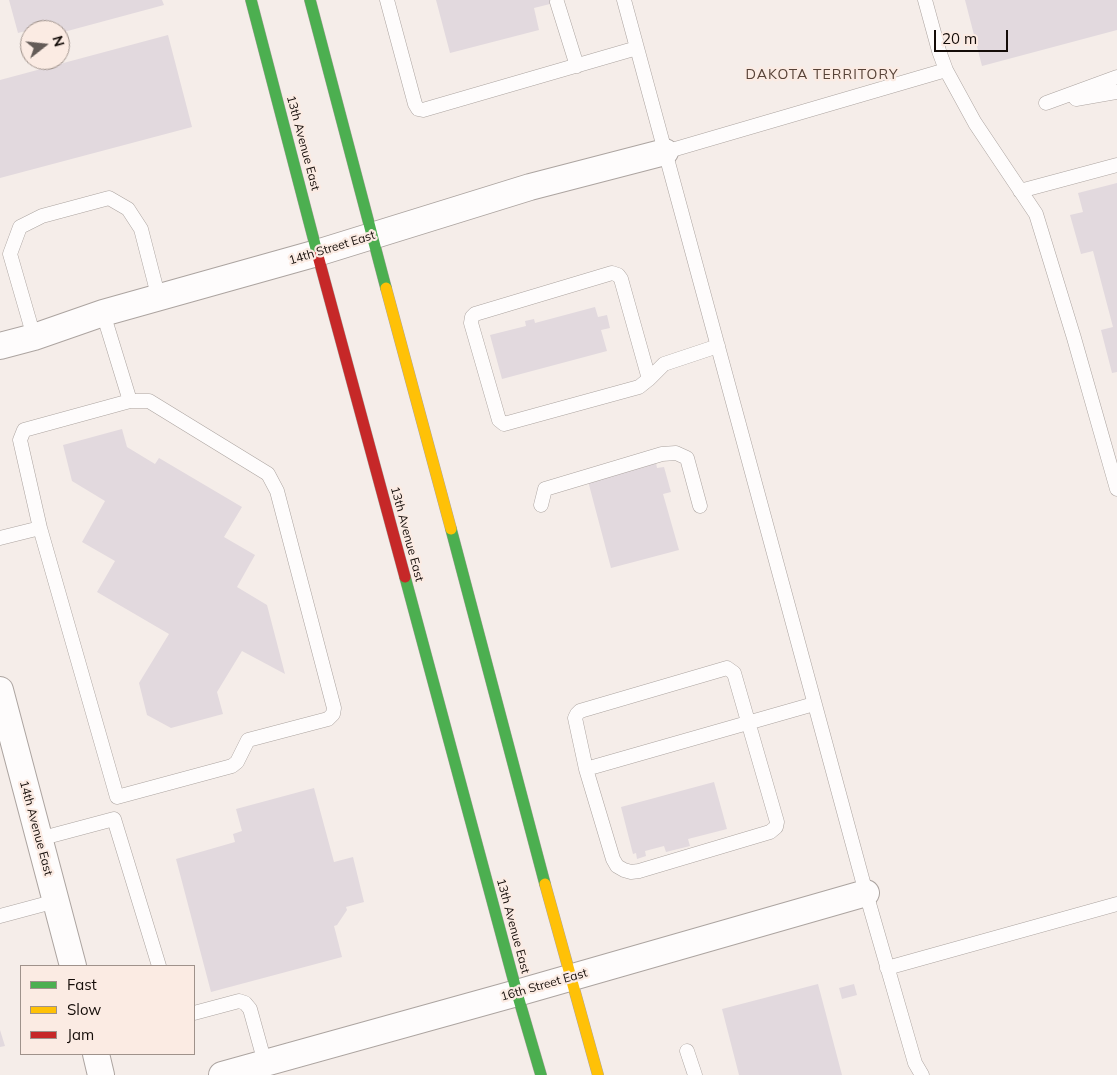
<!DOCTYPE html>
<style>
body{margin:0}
#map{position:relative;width:1117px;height:1075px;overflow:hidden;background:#f5ede9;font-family:Mulish,sans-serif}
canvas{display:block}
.legend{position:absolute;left:20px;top:965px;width:175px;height:90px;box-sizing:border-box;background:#fbebe3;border:1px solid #9f928b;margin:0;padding:6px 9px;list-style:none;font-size:15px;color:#140c08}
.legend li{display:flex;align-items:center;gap:10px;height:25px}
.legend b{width:25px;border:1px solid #9f928b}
.north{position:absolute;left:20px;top:20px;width:50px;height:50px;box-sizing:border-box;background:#fbebe3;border:1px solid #9f928b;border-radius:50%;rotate:74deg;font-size:14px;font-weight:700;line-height:20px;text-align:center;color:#140c08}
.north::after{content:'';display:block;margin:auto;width:18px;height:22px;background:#635b57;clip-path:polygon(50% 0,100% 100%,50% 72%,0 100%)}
.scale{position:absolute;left:934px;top:30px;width:74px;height:22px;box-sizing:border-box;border:2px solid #140c08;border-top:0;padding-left:6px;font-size:15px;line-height:18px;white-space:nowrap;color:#140c08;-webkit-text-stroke:4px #fbebe3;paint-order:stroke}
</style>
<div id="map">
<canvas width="1117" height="1075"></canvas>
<ul class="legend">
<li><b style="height:6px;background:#4caf50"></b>Fast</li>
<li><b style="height:6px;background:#ffc107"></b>Slow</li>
<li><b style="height:6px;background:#c62828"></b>Jam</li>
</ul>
<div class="north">N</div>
<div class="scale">20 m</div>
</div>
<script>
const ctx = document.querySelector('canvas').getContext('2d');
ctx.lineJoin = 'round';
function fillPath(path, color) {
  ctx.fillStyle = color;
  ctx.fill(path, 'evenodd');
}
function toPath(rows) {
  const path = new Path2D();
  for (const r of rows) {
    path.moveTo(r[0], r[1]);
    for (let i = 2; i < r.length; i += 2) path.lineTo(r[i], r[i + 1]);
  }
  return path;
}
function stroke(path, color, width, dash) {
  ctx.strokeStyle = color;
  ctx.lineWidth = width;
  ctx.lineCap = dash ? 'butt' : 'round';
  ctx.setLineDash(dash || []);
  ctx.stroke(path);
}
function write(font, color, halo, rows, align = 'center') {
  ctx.font = font + ' Mulish,sans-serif';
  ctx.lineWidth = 4.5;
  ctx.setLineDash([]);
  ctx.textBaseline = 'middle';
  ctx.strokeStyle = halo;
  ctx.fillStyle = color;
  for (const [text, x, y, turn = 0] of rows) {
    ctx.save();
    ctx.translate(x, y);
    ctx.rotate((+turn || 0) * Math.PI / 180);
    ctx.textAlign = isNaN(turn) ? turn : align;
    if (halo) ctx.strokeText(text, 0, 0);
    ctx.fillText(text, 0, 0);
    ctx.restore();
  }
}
const building = toPath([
 [9,0,162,0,164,5,60,33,60,30,49,30,48,25,18,33],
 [436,0,562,0,562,1,534,8,539,30,450,53],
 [965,0,1117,0,1117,30,982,66],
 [168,35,192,127,0,178,0,80],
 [1117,183,1117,372,1112,373,1101,330,1113,327,1093,251,1081,254,1070,215,1083,212,1078,193],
 [595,307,598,317,607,315,610,328,601,330,607,351,502,379,490,335,526,326,525,321,534,319,535,323],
 [122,429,127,447,155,464,159,458,242,507,224,537,255,555,237,587,267,605,285,674,242,651,217,692,223,714,171,728,147,715,139,683,169,634,97,592,115,561,82,542,105,501,72,481,63,445],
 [656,463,657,468,664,467,671,492,663,494,679,550,611,568,588,481],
 [714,782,727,829,688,839,690,846,666,852,664,846,645,851,646,856,637,859,636,853,633,854,621,807],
 [314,788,334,862,353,857,364,902,346,907,347,910,337,925,334,926,342,957,211,992,176,859,235,842,233,834,242,831,236,809],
 [818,984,842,1075,739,1075,722,1009],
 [854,984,857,995,842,999,839,988],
 [0,1030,5,1046,0,1047]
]);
const lane = toPath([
 [387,0,415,104,418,109,423,110,637,48],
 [624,0,866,893,915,1063,922,1075],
 [557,2,577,66],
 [946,70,975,123,1036,214,1074,338,1117,489],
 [1076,99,1117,92],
 [1046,103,1117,77],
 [665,152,946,70,939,51,925,0],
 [1020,191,1117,165],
 [34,337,10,254,20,227,42,216,109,198,128,209,141,229,159,299],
 [649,379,621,279,618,275,612,273,475,314,472,317,471,323,499,420,504,424,639,387,649,379,664,364,718,346],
 [541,505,545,489,662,454,676,453,687,458,700,506],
 [40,528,117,797,232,766,237,762,248,740,328,719,333,714,334,708,277,491,268,474,149,401,130,401],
 [0,538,40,528,20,440,24,430,130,401,103,313],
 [727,668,734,673,777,822,776,827,770,832,639,871,631,872,624,870,617,866,613,859,586,769,575,718,577,714,580,711,727,668],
 [586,769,814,704],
 [39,839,114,819,159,966],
 [0,916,56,901],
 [887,968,1117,904],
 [194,1013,239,1001,245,1003,250,1009,265,1063],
 [687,1051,695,1075]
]);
const street = toPath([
 [0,346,34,337,103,313,317,253,530,187,665,152],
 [0,690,73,966],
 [96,1054,101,1075],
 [222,1075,517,993,866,893]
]);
const fast = toPath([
 [251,0,318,256],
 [310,0,386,288],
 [451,529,545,884],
 [405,577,517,993,541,1075]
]);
const slow = toPath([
 [386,288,451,529],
 [545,884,598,1075]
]);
const jam = toPath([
 [318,256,405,577]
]);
const streetNames = [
 ["13th Avenue East",303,143,75],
 ["14th Street East",332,248,-17],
 ["13th Avenue East",407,534,75],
 ["14th Avenue East",36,828,75],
 ["13th Avenue East",513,926,75],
 ["16th Street East",544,985,-16]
];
const neighbourhoodNames = [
 ["DAKOTA TERRITORY",822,75]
];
fillPath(building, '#e2d9de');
stroke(lane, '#aca4a0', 15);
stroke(street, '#aca4a0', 28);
stroke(fast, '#aca4a0', 12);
stroke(slow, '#aca4a0', 12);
stroke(jam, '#aca4a0', 12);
stroke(lane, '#fefcfc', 14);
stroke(street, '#fefcfc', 26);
stroke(fast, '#4caf50', 11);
stroke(slow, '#ffc107', 11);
stroke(jam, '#c62828', 11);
write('12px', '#140c08', '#fbebe3', streetNames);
ctx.letterSpacing = '1px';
write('14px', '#584338', '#fbebe3', neighbourhoodNames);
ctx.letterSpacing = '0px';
</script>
